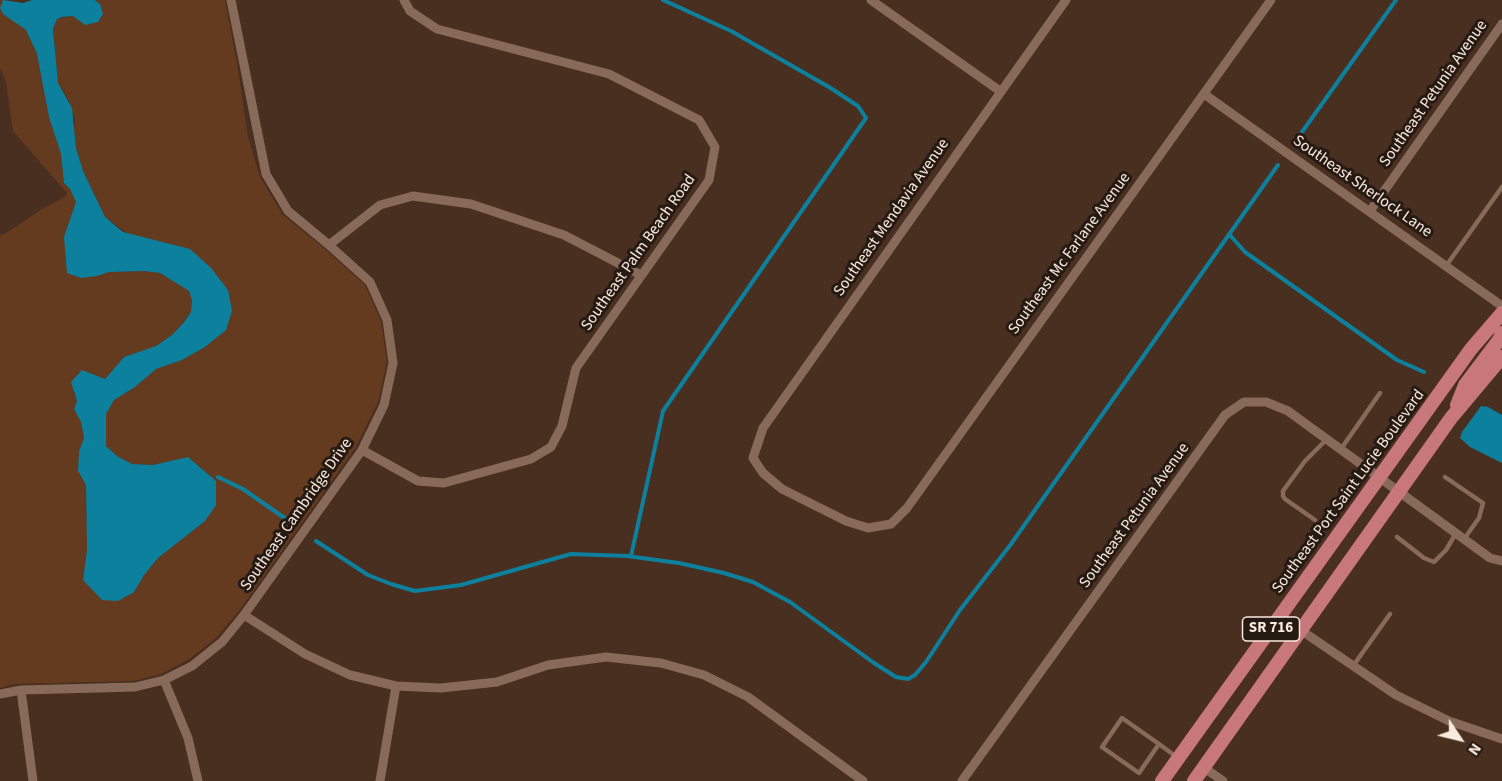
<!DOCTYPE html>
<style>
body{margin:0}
#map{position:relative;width:1502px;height:781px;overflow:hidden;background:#492f1f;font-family:"Source Sans 3",sans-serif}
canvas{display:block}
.north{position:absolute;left:1430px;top:709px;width:60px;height:60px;-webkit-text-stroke:4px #261b13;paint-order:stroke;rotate:125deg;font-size:16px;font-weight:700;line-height:24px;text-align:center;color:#fae9df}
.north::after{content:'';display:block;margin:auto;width:21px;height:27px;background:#fae9df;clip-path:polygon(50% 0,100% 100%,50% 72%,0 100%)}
</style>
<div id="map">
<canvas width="1502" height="781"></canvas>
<div class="north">N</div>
</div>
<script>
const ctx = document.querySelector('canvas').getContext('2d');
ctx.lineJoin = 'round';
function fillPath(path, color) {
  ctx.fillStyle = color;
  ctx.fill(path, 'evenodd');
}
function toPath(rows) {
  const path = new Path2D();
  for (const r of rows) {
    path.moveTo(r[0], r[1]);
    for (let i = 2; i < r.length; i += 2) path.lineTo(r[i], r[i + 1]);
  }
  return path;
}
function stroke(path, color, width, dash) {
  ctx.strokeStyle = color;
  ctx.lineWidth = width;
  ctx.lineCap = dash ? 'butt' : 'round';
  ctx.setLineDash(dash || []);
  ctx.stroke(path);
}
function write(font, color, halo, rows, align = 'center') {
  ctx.font = font + ' "Source Sans 3",sans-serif';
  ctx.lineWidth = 6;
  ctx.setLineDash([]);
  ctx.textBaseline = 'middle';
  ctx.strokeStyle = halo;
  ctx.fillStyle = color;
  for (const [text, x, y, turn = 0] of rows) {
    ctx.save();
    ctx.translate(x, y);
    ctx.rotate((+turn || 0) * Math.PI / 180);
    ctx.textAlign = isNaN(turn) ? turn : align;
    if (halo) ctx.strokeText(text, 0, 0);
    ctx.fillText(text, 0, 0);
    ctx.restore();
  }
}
const green = toPath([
 [0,0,3,0,0,8,10,18,26,30,37,54,49,117,61,154,64,183,70,189,76,202,97,276,109,272,144,271,160,273,189,291,192,300,191,312,172,335,156,346,124,357,105,379,82,370,73,392,77,401,74,409,81,422,84,438,79,451,78,471,86,485,87,550,83,580,134,592,144,575,158,558,205,521,216,481,188,457,153,465,132,464,117,456,106,446,106,414,114,400,135,387,156,369,182,360,205,347,225,330,232,311,105,217,83,171,76,148,74,130,75,120,68,99,58,83,53,29,57,19,73,16,85,25,100,4,95,0,225,0,238,69,248,137,260,177,282,214,325,249,365,285,381,321,387,362,378,402,356,447,239,611,217,637,188,660,161,674,133,681,14,684,0,688,0,235,6,233,42,209,65,197,67,193,13,131,6,82,0,68]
]);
const water = toPath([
 [3,0,23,3,32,0,95,0,100,4,103,14,98,22,85,25,73,16,62,17,57,19,53,29,58,83,72,108,76,148,83,171,105,217,123,232,190,249,211,268,228,290,232,311,226,330,205,347,182,360,156,369,135,387,114,400,106,414,106,446,117,456,132,464,153,465,188,457,216,481,216,505,205,521,158,558,144,575,134,592,118,601,102,600,83,580,87,550,86,485,78,471,79,451,84,438,81,422,74,409,77,401,71,382,82,370,105,379,124,357,156,346,172,335,184,322,191,312,192,300,189,291,160,273,144,271,109,272,97,276,81,278,67,273,64,237,76,202,70,189,64,183,61,154,49,117,37,54,26,30,3,14,0,8],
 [1481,406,1488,407,1502,415,1502,463,1470,447,1460,438,1462,432]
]);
const stream = toPath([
 [1297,139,1396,0],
 [1229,234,1245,252,1397,360,1424,372],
 [218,477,243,489,286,519],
 [316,541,368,575,391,584,415,591,461,585,571,554,627,556,679,563,724,573,753,582,790,602,874,663,896,677,908,679,915,675,926,662,960,610,1011,544,1278,165],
 [631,556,663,411,866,118,858,106,829,87,731,31,663,0]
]);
const lane = toPath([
 [1446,266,1502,187],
 [1341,449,1380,393],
 [1445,477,1483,503,1479,518,1464,539],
 [1315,520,1285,499,1283,496,1283,491,1305,461,1327,439],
 [1397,537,1424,558,1434,562,1446,550,1456,533],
 [1353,666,1390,614],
 [1159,744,1139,773,1102,747,1122,718,1159,744,1178,758]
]);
const street = toPath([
 [871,0,1000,91],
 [1066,0,763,428,753,458,763,473,782,489,846,521,868,528,891,524,907,508,1271,0],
 [1204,94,1502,306],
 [1370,211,1502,24],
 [329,245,380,205,413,196,471,204,564,235,641,275],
 [362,450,418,481,444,483,531,459,551,447,562,426,576,368,709,180,715,147,699,120,609,74,437,29,410,11,404,0],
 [244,615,305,654,350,675,396,686,441,688,497,682,548,665,606,657,661,663,704,675,748,697,863,781],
 [1302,631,1396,695,1449,721,1502,739],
 [164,680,188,738,198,781],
 [21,690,33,781],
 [0,694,21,690,135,687,164,680,192,666,222,642,244,615,362,450,384,405,393,363,387,320,370,282,329,245,288,211,266,174,231,0],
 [1203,767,1223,781],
 [380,781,396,686],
 [962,781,1225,415,1244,402,1266,402,1288,411,1490,558,1502,561]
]);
const primary = toPath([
 [1457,405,1465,385,1499,340,1502,333],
 [1162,781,1471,349,1502,313],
 [1194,781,1451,418,1502,357]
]);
const shields = [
 [1271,629,57]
];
const shieldNames = [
 ["SR 716",1271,629]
];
const streetNames = [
 ["Southeast Petunia Avenue",1434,94,-55],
 ["Southeast Sherlock Lane",1362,187,35],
 ["Southeast Mendavia Avenue",892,218,-55],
 ["Southeast Palm Beach Road",639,253,-55],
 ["Southeast Mc Farlane Avenue",1070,254,-54],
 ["Southeast Port Saint Lucie Boulevard",1349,492,-54],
 ["Southeast Cambridge Drive",297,515,-55],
 ["Southeast Petunia Avenue",1135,516,-54]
];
fillPath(green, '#643b1f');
fillPath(water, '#0d809e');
stroke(stream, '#0d809e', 4);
stroke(lane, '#876a59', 4.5);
stroke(street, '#876a59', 9);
stroke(primary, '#c8777b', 14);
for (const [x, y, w] of shields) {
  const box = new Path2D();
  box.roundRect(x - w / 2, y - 12, w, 24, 4.5);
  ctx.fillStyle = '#261b13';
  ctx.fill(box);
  stroke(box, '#fae9df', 1.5);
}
write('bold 15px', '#fae9df', null, shieldNames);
write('16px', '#fae9df', '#261b13', streetNames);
</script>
